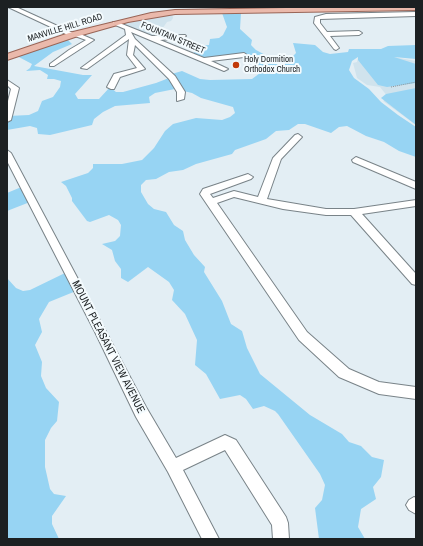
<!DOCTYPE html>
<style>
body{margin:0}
#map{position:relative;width:423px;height:546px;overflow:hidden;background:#e3eef4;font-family:"Archivo Narrow",sans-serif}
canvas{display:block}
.frame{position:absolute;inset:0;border:8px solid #1c2022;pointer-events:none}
</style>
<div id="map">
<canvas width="423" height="546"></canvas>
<div class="frame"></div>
</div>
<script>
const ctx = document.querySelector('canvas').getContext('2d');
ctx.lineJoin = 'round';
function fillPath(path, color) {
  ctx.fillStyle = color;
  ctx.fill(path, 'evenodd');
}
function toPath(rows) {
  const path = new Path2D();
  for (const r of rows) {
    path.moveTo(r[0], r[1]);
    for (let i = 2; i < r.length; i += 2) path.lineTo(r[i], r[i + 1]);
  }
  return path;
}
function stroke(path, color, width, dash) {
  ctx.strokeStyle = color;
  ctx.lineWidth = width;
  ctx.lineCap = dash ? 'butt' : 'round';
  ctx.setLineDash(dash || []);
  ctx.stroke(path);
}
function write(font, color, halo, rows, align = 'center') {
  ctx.font = font + ' "Archivo Narrow",sans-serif';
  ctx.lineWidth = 4;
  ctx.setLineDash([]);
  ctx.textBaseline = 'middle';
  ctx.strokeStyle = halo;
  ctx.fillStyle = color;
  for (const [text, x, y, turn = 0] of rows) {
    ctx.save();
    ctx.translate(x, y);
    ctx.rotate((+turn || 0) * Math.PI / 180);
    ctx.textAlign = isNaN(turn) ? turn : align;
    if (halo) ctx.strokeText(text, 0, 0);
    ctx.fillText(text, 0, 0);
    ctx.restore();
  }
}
const built = toPath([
 [172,13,173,18,171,21,167,22,160,32,162,38,154,39,115,24],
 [366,55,394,57,416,61,416,125,383,101,388,97,380,87,367,85,357,78,353,63,357,62,358,57]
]);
const green = toPath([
 [222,13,241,13,240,29,252,40,251,45,256,50,271,58,280,59,293,56,296,53,293,43,315,45,323,52,330,54,348,52,349,49,381,49,388,46,416,45,416,59,394,57,416,64,416,83,387,87,378,85,358,60,358,57,352,61,349,70,354,78,369,89,381,102,398,115,416,127,416,157,399,151,384,142,366,136,347,126,339,127,331,133,305,124,298,124,289,130,276,131,266,139,235,150,232,154,196,164,183,170,169,172,156,179,146,180,141,185,141,192,148,204,154,209,166,212,174,225,183,231,185,240,194,255,205,267,204,272,222,301,231,324,242,331,247,348,260,374,310,415,342,434,349,442,361,446,372,457,384,460,381,477,373,487,376,499,361,509,358,527,365,539,319,539,315,508,322,500,325,485,320,474,278,414,275,411,264,406,253,409,246,399,240,395,220,399,206,374,195,365,197,340,185,314,172,300,174,290,169,282,148,267,128,282,121,278,121,269,115,261,112,250,102,244,115,241,120,236,121,225,118,220,109,215,90,222,87,221,72,201,72,198,66,186,61,182,88,173,93,168,93,164,122,164,142,160,154,148,165,131,173,124,196,118,222,120,230,117,235,113,233,107,201,98,192,93,175,89,155,93,149,97,150,103,115,106,103,112,94,119,92,125,50,135,38,134,37,128,30,126,7,130,8,116,29,115,38,111,42,101,53,97,60,87,61,81,54,79,47,79,48,75,40,70,26,71,30,68,32,64,15,55,66,38,72,44,53,52,34,66,83,75,92,75,75,94,78,99,99,99,110,87,116,92,123,92,156,83,169,78,168,75,182,71,200,79,210,80,252,79,260,73,259,66,250,59,241,57,222,59,212,62,190,55,198,50,199,46,209,45,210,39,219,38,223,35,227,27],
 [416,88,416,125,381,98,386,94],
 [19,188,22,188,30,202,7,211,7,193],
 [65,273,76,291,49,302,39,319,42,332,35,345,42,362,41,376,46,388,59,402,57,421,51,428,45,440,45,467,50,489,54,494,66,496,52,516,52,524,59,539,7,539,7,278,16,288,23,291,30,290]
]);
const path = toPath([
 [391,87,416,82]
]);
const minor = toPath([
 [8,7,16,7,73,33,78,33,94,40,54,66,50,66,50,64,69,50,86,40,75,36,70,36,8,7],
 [416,12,416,16,320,19,320,23,327,32,359,31,362,33,359,35,330,36,339,48,336,50,334,49,314,23,315,17,326,14,416,12],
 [113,22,117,22,152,36,185,35,186,36,183,38,160,40,204,58,244,53,247,55,244,57,211,61,226,68,228,69,224,71,131,32,135,39,175,76,185,92,184,99,177,101,177,92,169,79,135,45,133,55,145,69,120,77,114,89,111,89,107,87,114,74,137,68,127,55,129,39,87,69,81,68,126,35,125,29,113,24,113,22],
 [7,80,19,88,11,120,7,122,7,105,11,89,7,85,7,80],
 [298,134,302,137,281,159,267,199,326,209,354,209,416,200,416,206,362,214,416,274,416,285,412,284,351,215,326,215,283,209,234,197,217,203,307,332,349,369,379,382,416,387,416,399,379,394,339,377,299,340,200,194,203,189,248,174,253,177,251,179,210,194,213,198,234,191,258,197,273,158,295,135,298,134],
 [7,150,11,153,146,407,176,458,225,435,236,440,286,517,288,523,289,539,273,539,272,525,225,450,183,470,219,539,202,539,168,472,136,417,95,332,7,161,7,150],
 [356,157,416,182,416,189,353,162,352,160,356,157],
 [414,497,416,498,416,514,409,510,406,505,409,500,414,497]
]);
const major = toPath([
 [341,7,416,7,416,10,175,14,128,22,75,37,7,60,7,54,69,33,151,13,175,10,341,7]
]);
const markers = [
 [236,65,4,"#c13909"]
];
const farStreetnames = [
 ["MANVILLE HILL ROAD",65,28,-17],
 ["FOUNTAIN STREET",173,38,23]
];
const farPoinames = [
 ["Holy Dormition",244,60],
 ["Orthodox Church",244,70]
];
const streetNames = [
 ["MOUNT PLEASANT VIEW AVENUE",108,347,63]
];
fillPath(built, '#d0e3ed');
fillPath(green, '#97d4f3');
stroke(minor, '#798388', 2);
stroke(major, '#996557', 2);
stroke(path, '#8b9397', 1, [1, 1]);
fillPath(minor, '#fff');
fillPath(major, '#eab9ab');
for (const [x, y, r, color] of markers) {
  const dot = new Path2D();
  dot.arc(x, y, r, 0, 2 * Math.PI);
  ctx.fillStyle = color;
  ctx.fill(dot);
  stroke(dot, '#f4fbfe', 1.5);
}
write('9px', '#1c2022', '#f4fbfe', farStreetnames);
write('9px', '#1c2022', '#f4fbfe', farPoinames, 'left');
write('11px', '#1c2022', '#f4fbfe', streetNames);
</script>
